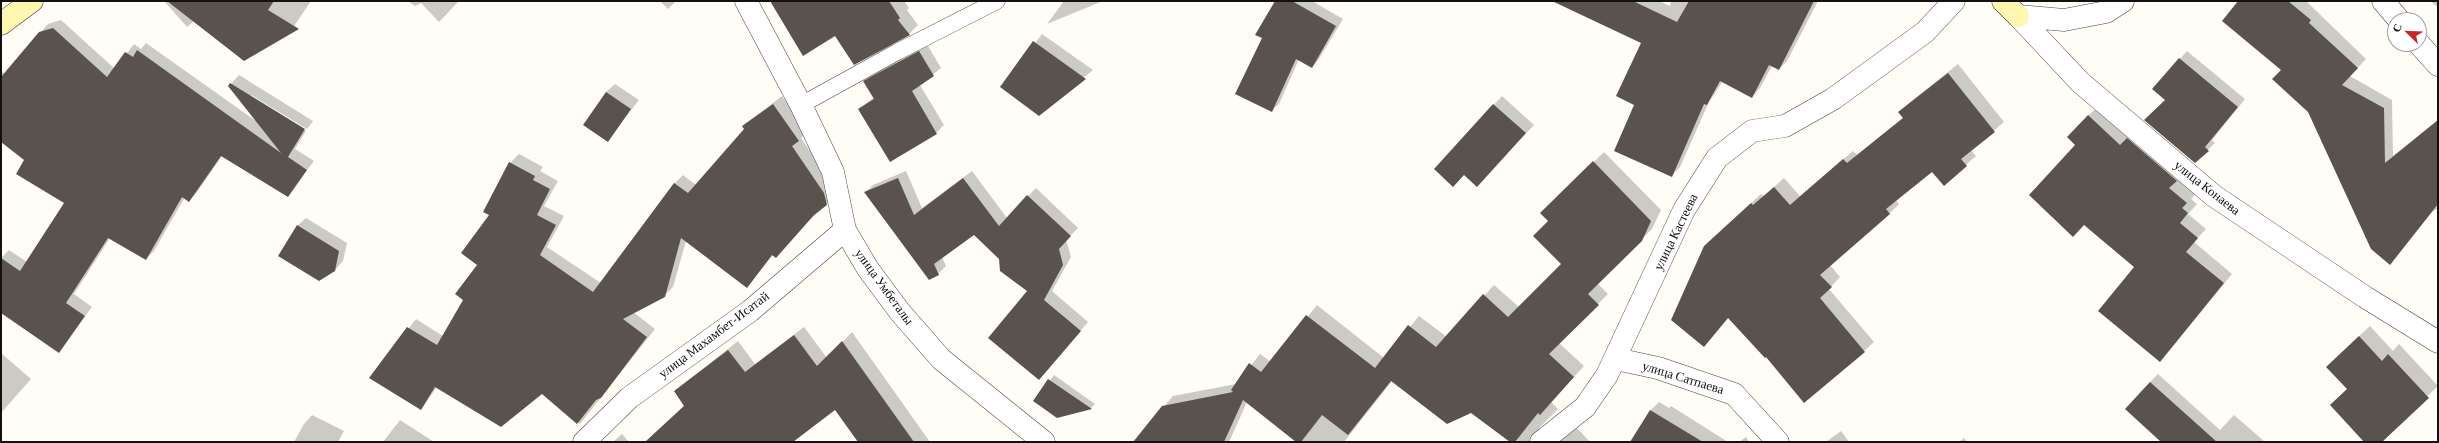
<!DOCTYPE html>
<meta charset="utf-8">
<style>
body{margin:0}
#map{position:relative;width:2439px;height:443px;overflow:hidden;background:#fffdf5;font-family:"Crimson Pro",serif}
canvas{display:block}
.frame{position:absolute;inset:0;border:2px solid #111;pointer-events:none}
.north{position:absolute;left:2387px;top:12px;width:40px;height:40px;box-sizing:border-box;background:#fff;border:1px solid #a0a0a0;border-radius:50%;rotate:293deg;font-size:11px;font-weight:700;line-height:16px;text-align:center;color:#111}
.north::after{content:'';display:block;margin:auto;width:14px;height:18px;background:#c4262e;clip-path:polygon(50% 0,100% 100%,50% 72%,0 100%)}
</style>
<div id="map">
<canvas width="2439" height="443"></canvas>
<div class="frame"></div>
<div class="north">С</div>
</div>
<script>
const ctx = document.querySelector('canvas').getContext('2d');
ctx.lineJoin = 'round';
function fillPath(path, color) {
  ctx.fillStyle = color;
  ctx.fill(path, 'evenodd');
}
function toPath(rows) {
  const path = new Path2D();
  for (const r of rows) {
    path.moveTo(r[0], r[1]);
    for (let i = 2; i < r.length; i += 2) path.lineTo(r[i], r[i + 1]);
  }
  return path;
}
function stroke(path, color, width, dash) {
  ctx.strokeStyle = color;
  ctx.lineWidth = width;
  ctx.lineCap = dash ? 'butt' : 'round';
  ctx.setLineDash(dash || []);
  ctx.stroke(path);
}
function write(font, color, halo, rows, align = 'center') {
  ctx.font = font + ' "Crimson Pro",serif';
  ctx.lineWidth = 4;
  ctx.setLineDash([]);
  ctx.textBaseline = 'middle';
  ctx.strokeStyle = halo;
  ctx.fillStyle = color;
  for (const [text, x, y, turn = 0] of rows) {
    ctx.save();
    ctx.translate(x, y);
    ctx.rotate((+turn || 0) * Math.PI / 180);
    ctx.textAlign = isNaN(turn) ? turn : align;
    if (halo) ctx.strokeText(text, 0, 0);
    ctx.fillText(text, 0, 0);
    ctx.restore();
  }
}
const shadow = toPath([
 [164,1,311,1,292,29,194,21,187,27],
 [408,1,459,1,439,22,421,3,415,6],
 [660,1,676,1,668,9],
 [771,1,904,1,909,8,907,10,918,25,909,34,836,34],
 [1064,1,1103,1,1047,24],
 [1276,1,1312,1,1343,19,1319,59,1312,67,1299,59,1279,104,1271,111],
 [1554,1,1659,1,1670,6,1671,1,1818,1,1787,61,1779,69,1772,66,1760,88,1752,97,1723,81,1709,102,1680,167,1672,175,1635,104,1643,43],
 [2239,1,2306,1,2366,59,2350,76,2392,100,2393,156,2438,120,2438,209,2433,211,2390,264,2309,111],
 [2430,1,2438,1,2438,7],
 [61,20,115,69,134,44,141,49,146,43,256,121,229,86,239,75,313,121,307,129,251,95,251,97,306,131,295,149,314,161,287,196,222,156,197,192,189,200,185,197,154,251,146,259,110,238,74,294,92,307,58,352,1,312,1,258,9,250,27,262,66,202,25,160,1,141,1,71,5,74,48,24],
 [1042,34,1093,70,1039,115,1002,87],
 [927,44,941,68,920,85,944,125,936,133,890,161,859,109,874,97,865,82,872,74],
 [2187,51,2245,99,2212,140,2215,143,2195,162,2166,100,2154,89],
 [1958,64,2004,122,1971,150,1976,156,1944,184,1933,170,1896,200,1899,204,1890,213,1830,265,1840,277,1829,289,1874,342,1864,351,1729,317,1704,346,1705,246,1761,194,1764,196,1784,178,1800,196,1853,151,1857,155,1904,117,1900,112,1909,103],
 [615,84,639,100,608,140,585,124,606,92],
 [782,96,807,132,801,138,833,184,835,196,773,255,747,287,686,241,673,287,664,296,633,312,655,329,580,424,542,393,437,387,421,409,370,378,416,319,443,336,464,300,478,265,491,215,510,163,519,154,543,167,540,171,558,181,544,206,564,216,547,247,601,283,675,183,683,175,696,185,745,129,743,126],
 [1502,96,1534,125,1485,177,1435,169],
 [2097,107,2196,193,2191,199,2197,204,2188,214,2206,229,2194,242,2232,274,2169,351,2135,267,2076,145,2088,116],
 [1604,152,1661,210,1652,229,1597,283,1608,294,1559,343,1584,366,1551,402,1558,409,1539,428,1541,440,1547,442,1519,442,1516,440,1511,442,1472,412,1392,381,1344,442,1298,442,1247,402,1229,442,1134,442,1173,396,1236,384,1260,354,1271,362,1317,305,1384,358,1419,316,1447,337,1494,285,1519,307,1562,264,1549,221,1542,213],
 [906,171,922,208,972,171,1007,218,1036,188,1078,228,1066,240,1071,257,1052,291,1088,322,1039,379,1029,291,1000,258,974,233,942,257,946,266,938,274,865,193,873,185],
 [306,218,347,243,343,261,335,270,297,226],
 [2370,326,2393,351,2399,344,2438,386,2380,442,2365,442,2338,356],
 [804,327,827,358,852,332,930,442,860,442,835,409,792,442,645,442,685,405,675,391,738,341,755,364],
 [1,353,31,379,1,413],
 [2158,374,2220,430,2234,415,2265,442,2163,442,2150,382],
 [1054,375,1095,404,1091,408,1057,417,1034,400],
 [1659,402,1669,408,1671,406,1728,442,1632,442,1651,410],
 [312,415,344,431,338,442,294,442,304,424],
 [400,420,434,442,383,442],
 [1577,428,1590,442,1557,442],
 [1841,431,1849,442,1826,442],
 [622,434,629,442,613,442],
 [1746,437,1749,442,1739,442],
 [1964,438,1967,442,1959,442]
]);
const building = toPath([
 [167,1,274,1,268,10,299,29,244,61],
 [770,1,889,1,900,18,898,20,910,35,854,65,835,36,803,56],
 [1275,1,1292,1,1336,26,1312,68,1296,59,1272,112,1235,94,1262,38,1255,35],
 [1552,1,1633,1,1677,22,1689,1,1814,1,1779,70,1769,65,1752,98,1720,81,1707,105,1704,104,1672,177,1614,151,1634,105,1616,96,1641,43],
 [2238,1,2288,1,2311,20,2309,23,2358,68,2342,85,2384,108,2385,163,2438,120,2438,204,2390,265,2371,249,2308,112,2272,79,2281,70,2222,21],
 [53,28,107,77,125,52,133,57,137,50,281,153,228,86,230,83,305,129,288,157,307,170,288,197,221,156,189,202,182,197,146,260,108,238,66,303,85,316,59,353,1,313,1,258,20,271,64,203,16,174,24,160,1,142,1,77,39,32],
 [1033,41,1086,79,1039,116,1000,87],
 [919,51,934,76,912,91,937,134,890,162,858,109,874,99,863,81],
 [2179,58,2238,107,2205,147,2209,151,2195,163,2144,120,2165,100,2152,89],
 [1948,73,1995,132,1961,159,1967,166,1944,186,1932,172,1886,209,1890,214,1820,275,1832,287,1820,298,1865,352,1804,403,1766,357,1765,358,1728,318,1704,347,1671,320,1704,246,1751,203,1753,205,1774,187,1790,205,1843,159,1847,163,1903,118,1898,112],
 [606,92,631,109,608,142,583,125],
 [773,104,799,141,792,146,824,193,827,205,814,215,776,258,772,255,747,288,681,238,665,297,623,319,647,337,601,398,596,400,577,424,542,394,501,427,435,387,421,410,369,378,407,327,437,345,463,300,455,294,477,265,461,253,489,215,483,212,509,162,535,176,533,180,550,189,537,215,556,225,540,255,593,292,674,183,688,193,744,129,742,126],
 [1493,104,1526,133,1477,187,1464,175,1453,187,1434,169],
 [2088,115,2120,145,2127,138,2177,181,2169,188,2187,203,2182,208,2188,213,2180,223,2198,238,2186,252,2224,283,2160,362,2098,311,2134,267,2084,225,2073,237,2029,195,2075,145,2067,137],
 [1593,161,1651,221,1642,241,1588,294,1599,305,1549,354,1574,377,1540,415,1538,413,1515,442,1510,442,1471,413,1447,424,1391,381,1348,435,1322,415,1301,442,1296,442,1243,400,1224,442,1133,442,1162,406,1233,392,1231,390,1249,363,1261,372,1306,315,1375,368,1408,325,1436,347,1483,294,1508,317,1561,264,1533,236,1548,221,1540,213],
 [898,178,914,215,963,178,999,226,1027,195,1071,236,1059,249,1063,265,1044,300,1081,331,1039,380,988,338,1027,291,1000,271,999,259,974,235,934,264,939,275,929,280,864,192],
 [297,225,339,251,335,271,319,281,278,256],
 [794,335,817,366,842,341,914,442,858,442,835,410,793,442,645,442,684,406,674,391,728,350,745,372],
 [2359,336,2382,361,2388,354,2429,398,2382,442,2364,442,2330,405,2347,389,2326,367],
 [1048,379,1092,409,1057,418,1033,401],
 [2150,382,2217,442,2161,442,2125,409],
 [1650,410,1703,442,1630,442]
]);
const lane = toPath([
 [801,105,897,52,997,1]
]);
const street = toPath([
 [746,1,801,105,833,172,845,230,868,269,900,312,941,359,1044,442],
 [2383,1,2399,20],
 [2018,16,2080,82,2214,196,2365,297,2438,342],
 [2018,16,2064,20,2106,12,2123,1],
 [2419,44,2438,65],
 [1616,359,1658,368,1734,394,1778,442],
 [584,442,629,398,750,311,845,230],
 [1541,442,1585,407,1607,375,1684,210,1717,158,1752,131,1785,126,1833,99,1925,32,1954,1]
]);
const secondary = toPath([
 [2003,1,2018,16],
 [1,24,32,1]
]);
const streetNames = [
 ["улица Конаева",2207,188,38],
 ["улица Кастеева",1676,232,-64],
 ["улица Умбеталы",884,287,54],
 ["улица Махамбет-Исатай",714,335,-37],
 ["улица Сатпаева",1683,378,17]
];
fillPath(shadow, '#0003');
fillPath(building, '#5a524d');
stroke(lane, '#444', 17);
stroke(street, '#444', 23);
stroke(secondary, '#333', 23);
stroke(lane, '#fff', 16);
stroke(street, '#fff', 22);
stroke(secondary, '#fff6b0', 22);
write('13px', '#111', '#fff', streetNames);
</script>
